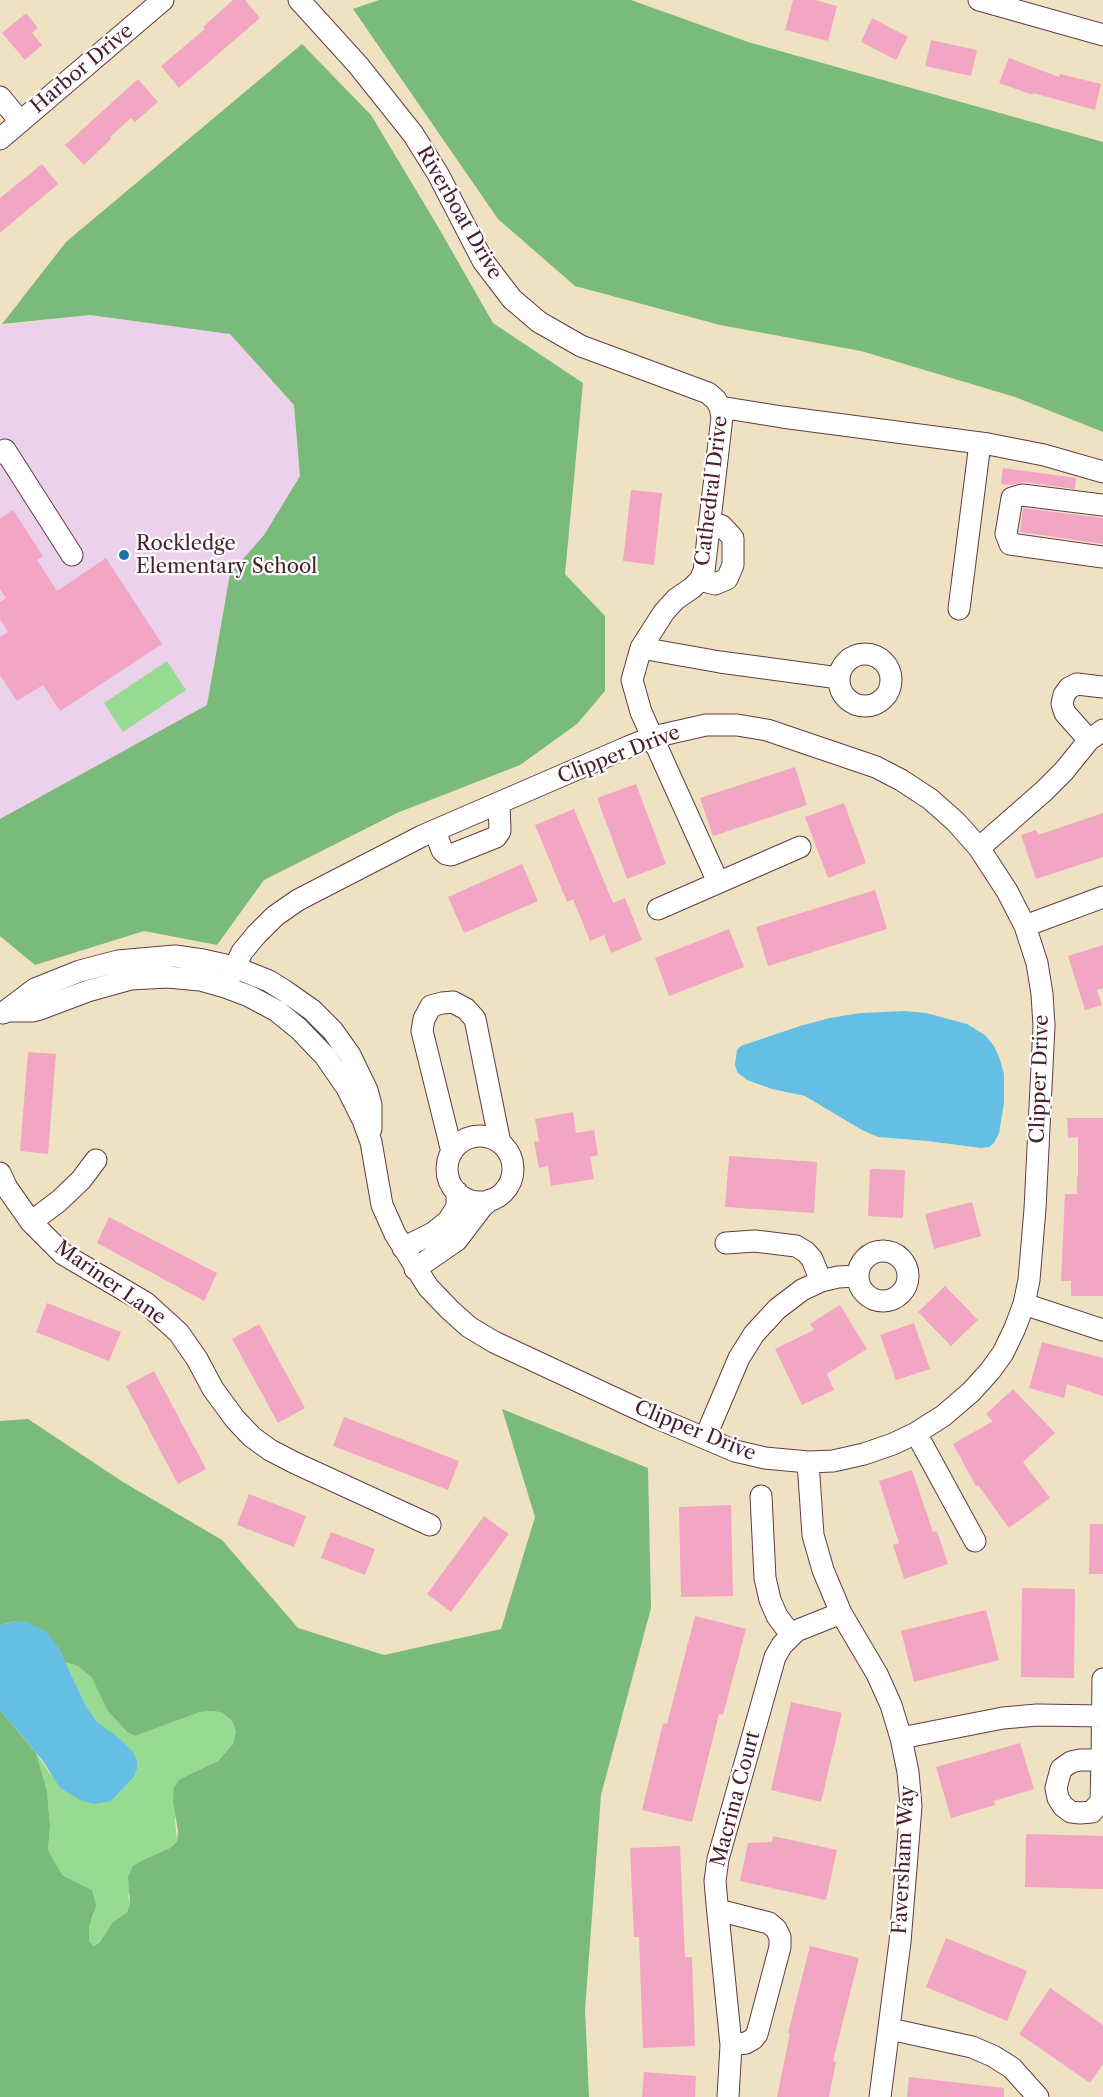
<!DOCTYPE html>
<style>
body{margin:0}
canvas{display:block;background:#efe2c3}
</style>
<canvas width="1103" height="2097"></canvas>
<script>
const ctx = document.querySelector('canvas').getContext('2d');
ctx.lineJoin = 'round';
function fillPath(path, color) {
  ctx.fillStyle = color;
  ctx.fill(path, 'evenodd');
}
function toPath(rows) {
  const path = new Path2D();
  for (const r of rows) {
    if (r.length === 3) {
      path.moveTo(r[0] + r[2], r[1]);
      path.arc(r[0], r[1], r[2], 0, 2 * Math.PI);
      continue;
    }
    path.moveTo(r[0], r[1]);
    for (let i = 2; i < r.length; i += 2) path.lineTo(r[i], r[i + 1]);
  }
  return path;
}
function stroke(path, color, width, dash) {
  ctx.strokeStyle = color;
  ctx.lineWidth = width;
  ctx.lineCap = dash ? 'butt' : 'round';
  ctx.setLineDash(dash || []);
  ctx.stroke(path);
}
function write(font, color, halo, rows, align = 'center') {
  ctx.font = font + ' "Libre Caslon Text",serif';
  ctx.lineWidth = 4.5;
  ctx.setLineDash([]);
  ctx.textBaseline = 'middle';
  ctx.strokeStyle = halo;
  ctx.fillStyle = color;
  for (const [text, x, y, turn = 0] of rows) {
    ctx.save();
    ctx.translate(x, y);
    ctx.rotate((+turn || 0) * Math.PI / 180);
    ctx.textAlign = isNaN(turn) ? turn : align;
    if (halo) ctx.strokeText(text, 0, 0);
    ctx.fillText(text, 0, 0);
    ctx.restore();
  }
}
const built = toPath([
 [90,315,230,334,294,405,300,476,264,535,230,574,207,705,0,819,0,326]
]);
const green = toPath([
 [167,661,186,690,123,732,104,703],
 [65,1662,78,1666,92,1678,107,1710,127,1732,135,1736,200,1712,214,1711,223,1713,232,1721,236,1731,233,1744,218,1761,180,1779,175,1819,177,1841,170,1848,143,1860,128,1896,130,1904,127,1912,112,1923,100,1942,94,1946,89,1941,89,1927,94,1914,92,1890,62,1875,48,1850,50,1826,47,1791,36,1753,51,1775,111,1801,134,1777,137,1769,137,1761,97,1722,86,1706]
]);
const forest = toPath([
 [379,0,631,0,748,42,1103,142,1103,432,1015,397,861,351,720,325,575,286,498,219,353,9],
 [302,44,371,115,437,225,493,323,583,383,565,574,605,616,605,691,577,724,520,765,397,813,264,880,217,945,144,931,35,965,0,936,0,819,207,705,230,574,264,535,300,476,294,405,230,334,90,315,2,324,66,242],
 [502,1409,648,1468,651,1608,601,1795,585,2010,589,2097,0,2097,0,1710,36,1753,47,1791,50,1826,48,1850,62,1875,92,1890,96,1906,89,1927,89,1941,94,1946,100,1942,112,1923,127,1912,130,1904,128,1877,133,1866,143,1860,170,1848,177,1841,178,1832,173,1801,174,1787,180,1779,218,1761,233,1744,236,1731,232,1721,223,1713,214,1711,200,1712,135,1736,127,1732,107,1710,92,1678,78,1666,65,1662,58,1647,16,1621,0,1625,0,1421,28,1419,123,1482,222,1540,298,1628,384,1655,501,1629,535,1517]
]);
const water = toPath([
 [904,1011,926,1013,967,1024,985,1035,994,1046,999,1057,1004,1074,1004,1103,999,1133,994,1143,989,1147,981,1148,927,1141,878,1137,862,1130,805,1096,772,1089,747,1080,737,1072,735,1064,737,1050,741,1046,800,1026,830,1018,861,1013],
 [16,1621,26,1622,47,1632,58,1647,86,1706,97,1722,120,1739,133,1752,137,1761,137,1769,134,1777,111,1801,95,1804,82,1801,60,1788,43,1761,0,1710,0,1625]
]);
const building = toPath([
 [233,0,245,0,260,18,179,88,161,66,205,29,203,27],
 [793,0,815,0,837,6,828,41,785,30],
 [26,13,38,28,32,33,42,45,25,60,2,33],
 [872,18,908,37,896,60,861,42],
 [931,40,977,50,971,76,925,66],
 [1009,58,1059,77,1060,74,1101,84,1095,110,1033,93,1033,95,999,83],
 [138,79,158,102,135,122,131,118,110,137,111,139,84,165,65,145],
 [42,164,58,184,0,233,0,198],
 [1003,468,1076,478,1075,489,1024,482,1011,485,1001,484],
 [631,490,662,493,654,565,623,561],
 [1023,508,1103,518,1103,544,1020,532],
 [13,510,43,556,37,560,57,591,106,558,162,644,60,711,43,685,17,701,0,675,0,637,8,632,0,619,0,602,6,598,0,589,0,519],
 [795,767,807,805,713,836,700,798],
 [636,784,666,864,627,879,597,798],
 [844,803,866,863,828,878,805,817],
 [574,809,613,903,625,898,642,940,611,953,604,935,590,941,573,899,567,902,535,825],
 [1103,813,1103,857,1036,879,1021,835,1036,830,1038,835],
 [522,864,538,901,464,933,448,897],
 [875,890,887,929,768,966,756,927],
 [729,929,744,967,669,996,655,958],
 [1103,945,1103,988,1097,990,1102,1005,1085,1010,1068,956],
 [28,1052,56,1054,48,1154,20,1151],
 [573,1112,576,1133,594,1130,598,1155,590,1157,594,1179,551,1186,548,1166,539,1168,534,1142,539,1141,535,1119],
 [1067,1118,1103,1118,1103,1296,1071,1296,1071,1281,1061,1281,1065,1194,1077,1194,1077,1177,1078,1177,1078,1137,1068,1138],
 [729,1156,817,1162,814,1213,725,1207],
 [870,1169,905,1170,903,1218,868,1216],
 [972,1202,981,1236,934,1249,925,1214],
 [109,1217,217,1273,204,1301,97,1243],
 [945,1286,978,1320,951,1346,918,1312],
 [47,1303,121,1332,109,1361,36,1332],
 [840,1305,867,1349,827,1374,834,1390,802,1405,775,1349,814,1330,810,1324],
 [914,1323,930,1369,896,1380,880,1335],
 [259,1324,305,1408,278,1423,232,1339],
 [1042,1342,1103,1358,1103,1396,1067,1384,1064,1398,1029,1388],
 [154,1371,206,1469,178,1484,126,1386],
 [1013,1389,1055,1433,1023,1462,1050,1498,1009,1528,978,1485,976,1486,953,1444,993,1421,986,1414],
 [344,1417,459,1461,448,1490,333,1446],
 [912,1470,933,1532,937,1531,948,1564,904,1579,893,1545,899,1543,879,1481],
 [249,1494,306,1516,294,1547,237,1525],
 [731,1505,733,1596,681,1597,679,1507],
 [484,1516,509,1534,451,1612,427,1594],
 [1090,1524,1103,1524,1103,1574,1089,1574],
 [331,1532,375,1549,365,1575,321,1558],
 [1022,1588,1075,1589,1074,1678,1021,1677],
 [986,1610,999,1660,914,1682,901,1631],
 [695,1616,746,1629,723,1715,719,1714,692,1822,642,1810,663,1723,667,1724],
 [791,1702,842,1713,821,1802,771,1790],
 [1020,1743,1034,1789,994,1801,995,1805,951,1818,936,1767],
 [1026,1834,1103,1836,1103,1889,1025,1887],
 [773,1836,837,1850,826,1900,740,1881,748,1843,772,1842],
 [680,1846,685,1957,692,1957,695,2046,643,2048,639,1937,634,1937,630,1848],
 [946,1938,1027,1971,1007,2021,926,1987],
 [810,1946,859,1958,833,2061,836,2062,829,2097,777,2097,790,2033,788,2033],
 [1050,1988,1103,2025,1103,2064,1090,2083,1019,2034],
 [644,2072,696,2076,695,2097,642,2097],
 [909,2077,1004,2088,1004,2097,907,2097]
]);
const minor = toPath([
 [299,0,358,65,413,134,438,174,483,261,512,299,539,322,581,346,708,393,716,400,720,407,722,417,704,571,700,580,692,588,676,599,664,612,641,648,632,680,641,712,718,882],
 [979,0,1103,35],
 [0,97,20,121],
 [0,139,163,0],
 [720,407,782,417,988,444,1044,455,1103,472],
 [0,453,5,450,72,555],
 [1103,505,1022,495,1012,498,1006,534,1010,544,1103,557],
 [700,580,715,584,727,579,733,565,733,538,722,526,710,522],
 [959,609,980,443],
 [641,648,720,662,839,678],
 [865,680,26],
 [1103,687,1077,684,1069,688,1064,695,1062,704,1065,713,1089,740,1103,730],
 [435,831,442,850,446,854,451,855,496,837,500,831,499,803],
 [979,848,1044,791,1064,771,1089,740],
 [658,909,800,847],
 [1025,926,1103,897],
 [9,1011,32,1011,40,1009,88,991,131,979,168,977,200,980,225,987,249,996,277,1011,299,1029,325,1056,347,1088,363,1120,371,1142,382,1205,395,1234,428,1287,450,1310,469,1327,494,1342,657,1418,735,1451,765,1458,808,1462,833,1461,864,1454,893,1444,916,1433,943,1416,971,1392,990,1371,1003,1353,1015,1328,1024,1304,1029,1280,1035,1209,1044,1026,1042,994,1037,963,1025,926,1007,891,979,848,956,822,930,799,901,780,876,767,767,730,737,725,706,725,653,737,628,747,422,836,298,900,275,916,256,935,242,952,225,987],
 [3,1013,35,989,80,971,118,961,175,956,203,960,234,967,269,981,285,991,312,1010,333,1031,350,1055,367,1090,371,1105,371,1129],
 [480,1169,33],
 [452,1152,422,1031,424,1019,431,1006,442,1003,453,1002,466,1009,475,1019,500,1143],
 [0,1173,7,1188,31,1222,63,1254,146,1303,179,1333,197,1359,213,1389,235,1419,252,1437,270,1450,295,1463,430,1525],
 [31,1222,59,1201,81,1180,96,1160],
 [726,1243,755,1241,796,1246,806,1252,812,1259,821,1281],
 [403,1248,433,1233,448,1221,457,1207,457,1192],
 [883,1276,25],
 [415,1269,457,1240,482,1207,490,1200],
 [1024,1304,1103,1330],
 [916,1433,975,1541],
 [705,1438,739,1358,754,1334,777,1309,802,1290,821,1281,838,1277,857,1276],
 [808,1462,813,1535,823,1570,841,1613,877,1674,891,1705,901,1738,908,1772,911,1806,900,1942,880,2097],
 [761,1496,765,1578,770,1600,777,1616,791,1635],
 [901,1738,1003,1718,1037,1715,1103,1716],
 [1080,1760,1102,1760,1101,1801,1092,1812,1080,1813,1071,1812,1063,1806,1058,1798,1056,1788,1061,1769,1071,1762,1080,1760],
 [1102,1760,1103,1679],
 [718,1910,769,1923,776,1929,780,1937,780,1947,757,2034,753,2039,746,2043,731,2045],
 [890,2029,972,2047,993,2056,1012,2068,1038,2097],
 [728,2097,731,2045,717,1904,715,1881,718,1859,775,1657,782,1645,796,1631,841,1613]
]);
const markers = [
 [124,555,6,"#1f6fb2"]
];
const streetNames = [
 ["Harbor Drive",82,69,-40],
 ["Riverboat Drive",459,213,60],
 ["Cathedral Drive",712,491,-83],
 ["Clipper Drive",619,755,-21],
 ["Clipper Drive",1040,1079,-88],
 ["Mariner Lane",110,1283,35],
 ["Clipper Drive",695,1431,22],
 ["Macrina Court",736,1799,-75],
 ["Faversham Way",904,1860,-87]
];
const poiNames = [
 ["Rockledge",136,544],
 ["Elementary School",136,567]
];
fillPath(built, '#ebd1ec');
fillPath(green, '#98da91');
fillPath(forest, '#7aba7b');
fillPath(water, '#64bfe2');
fillPath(building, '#f3a6c3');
stroke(minor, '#633c42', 23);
stroke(minor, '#fff', 21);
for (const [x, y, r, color] of markers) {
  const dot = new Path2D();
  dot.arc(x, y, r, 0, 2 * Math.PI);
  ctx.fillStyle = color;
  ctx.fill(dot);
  stroke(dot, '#fff', 2);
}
write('20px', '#4a1f2b', '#fff', streetNames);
write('20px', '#4a1f2b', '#fff', poiNames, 'left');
</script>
